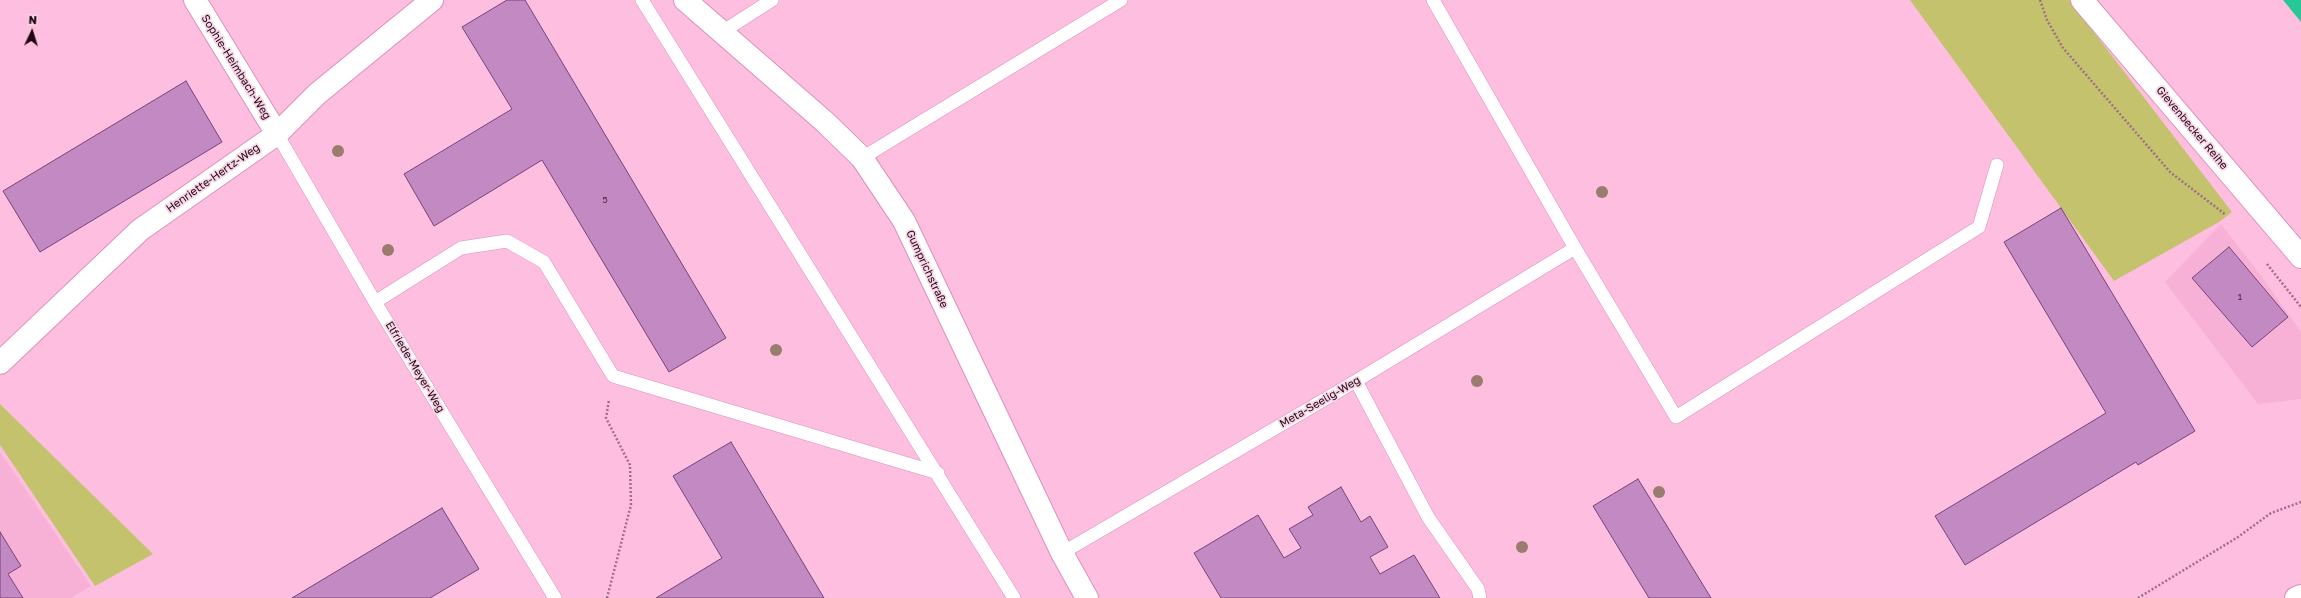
<!DOCTYPE html>
<meta charset="utf-8">
<style>
body{margin:0}
#map{position:relative;width:2301px;height:598px;overflow:hidden;background:#febedf;font-family:"Golos Text",sans-serif}
canvas{display:block}
.north{position:absolute;left:12px;top:12px;width:40px;height:40px;-webkit-text-stroke:3px #f7d6e6;paint-order:stroke;rotate:4deg;font-size:11px;font-weight:700;line-height:16px;text-align:center;color:#200515}
.north::after{content:'';display:block;margin:auto;width:14px;height:18px;background:#200515;clip-path:polygon(50% 0,100% 100%,50% 72%,0 100%)}
</style>
<div id="map">
<canvas width="2301" height="598"></canvas>
<div class="north">N</div>
</div>
<script>
const ctx = document.querySelector('canvas').getContext('2d');
ctx.lineJoin = 'round';
function fillPath(path, color) {
  ctx.fillStyle = color;
  ctx.fill(path, 'evenodd');
}
function toPath(rows) {
  const path = new Path2D();
  for (const r of rows) {
    path.moveTo(r[0], r[1]);
    for (let i = 2; i < r.length; i += 2) path.lineTo(r[i], r[i + 1]);
  }
  return path;
}
function stroke(path, color, width, dash) {
  ctx.strokeStyle = color;
  ctx.lineWidth = width;
  ctx.lineCap = dash ? 'butt' : 'round';
  ctx.setLineDash(dash || []);
  ctx.stroke(path);
}
function write(font, color, halo, rows, align = 'center') {
  ctx.font = font + ' "Golos Text",sans-serif';
  ctx.lineWidth = 3.5;
  ctx.setLineDash([]);
  ctx.textBaseline = 'middle';
  ctx.strokeStyle = halo;
  ctx.fillStyle = color;
  for (const [text, x, y, turn = 0] of rows) {
    ctx.save();
    ctx.translate(x, y);
    ctx.rotate((+turn || 0) * Math.PI / 180);
    ctx.textAlign = isNaN(turn) ? turn : align;
    if (halo) ctx.strokeText(text, 0, 0);
    ctx.fillText(text, 0, 0);
    ctx.restore();
  }
}
const built = toPath([
 [2221,224,2262,277,2301,332,2301,399,2258,404,2165,282],
 [0,452,91,586,71,598,0,598]
]);
const green = toPath([
 [1910,0,2069,0,2232,212,2219,222,2114,281],
 [0,404,153,554,95,586,0,445]
]);
const water = toPath([
 [2283,0,2301,0,2301,22]
]);
const building = toPath([
 [507,0,525,0,726,338,669,372,542,160,434,226,404,174,512,109,462,27,507,0],
 [186,81,222,142,40,252,3,191,186,81],
 [2061,208,2195,431,2138,465,2136,462,1965,565,1935,516,2106,413,2004,242,2061,208],
 [2229,247,2288,317,2252,347,2192,278,2229,247],
 [731,442,824,598,656,598,722,558,673,476,731,442],
 [1638,479,1667,526,1711,598,1649,598,1593,506,1638,479],
 [1341,487,1361,522,1370,516,1388,547,1370,557,1380,574,1414,555,1440,598,1221,598,1194,553,1258,515,1284,558,1301,548,1289,529,1313,515,1308,507,1341,487],
 [442,508,479,569,430,598,292,598,442,508],
 [0,532,21,566,8,574,23,598,0,598,0,532]
]);
const path = toPath([
 [2040,0,2047,20,2063,48,2170,172,2226,215],
 [2267,264,2301,307],
 [607,598,631,505,630,465,606,418,609,400],
 [2138,598,2238,537,2271,513,2301,502]
]);
const service = toPath([
 [642,0,1014,598],
 [1433,0,1575,248,1676,417,1979,227,1997,165],
 [722,32,772,0],
 [277,134,375,302,555,598],
 [862,158,1121,0],
 [375,302,461,248,507,241,544,262,613,376,938,473],
 [1356,381,1428,517,1478,589,1480,598],
 [1062,553,1356,381,1575,248]
]);
const minor = toPath([
 [195,0,277,134],
 [685,0,825,122,862,158,904,221,1062,553,1087,598],
 [2082,0,2301,257],
 [0,363,140,230,277,134,317,94,432,0]
]);
const secondary = toPath([
 [2296,598,2301,596]
]);
const trees = [
 [338,151],
 [1602,192],
 [388,250],
 [776,350],
 [1477,381],
 [1659,492],
 [1522,547]
];
const numberNames = [
 ["5",605,200],
 ["1",2240,297]
];
const streetNames = [
 ["Sophie-Heimbach-Weg",236,67,58],
 ["Gievenbecker Reihe",2192,128,50],
 ["Henriette-Hertz-Weg",213,178,-35],
 ["Gumprichstraße",927,269,65],
 ["Elfriede-Meyer-Weg",415,367,59],
 ["Meta-Seelig-Weg",1320,402,-30]
];
fillPath(built, '#f7b1d6');
fillPath(green, '#c5c26e');
fillPath(water, '#28c797');
fillPath(building, '#c389c3');
stroke(building, '#784379', 1);
stroke(service, '#dc90b9', 14);
stroke(minor, '#dc90b9', 24);
stroke(secondary, '#dc90b9', 24);
stroke(path, '#9f6e88', 2.5, [2, 2]);
stroke(service, '#fff', 13);
stroke(minor, '#fff', 22);
stroke(secondary, '#fff', 22);
ctx.fillStyle = '#9a7c6f';
for (const [x, y] of trees) {
  ctx.beginPath();
  ctx.arc(x, y, 6, 0, 2 * Math.PI);
  ctx.fill();
}
write('9px', '#492640', null, numberNames);
write('11px', '#200515', '#f7d6e6', streetNames);
</script>
